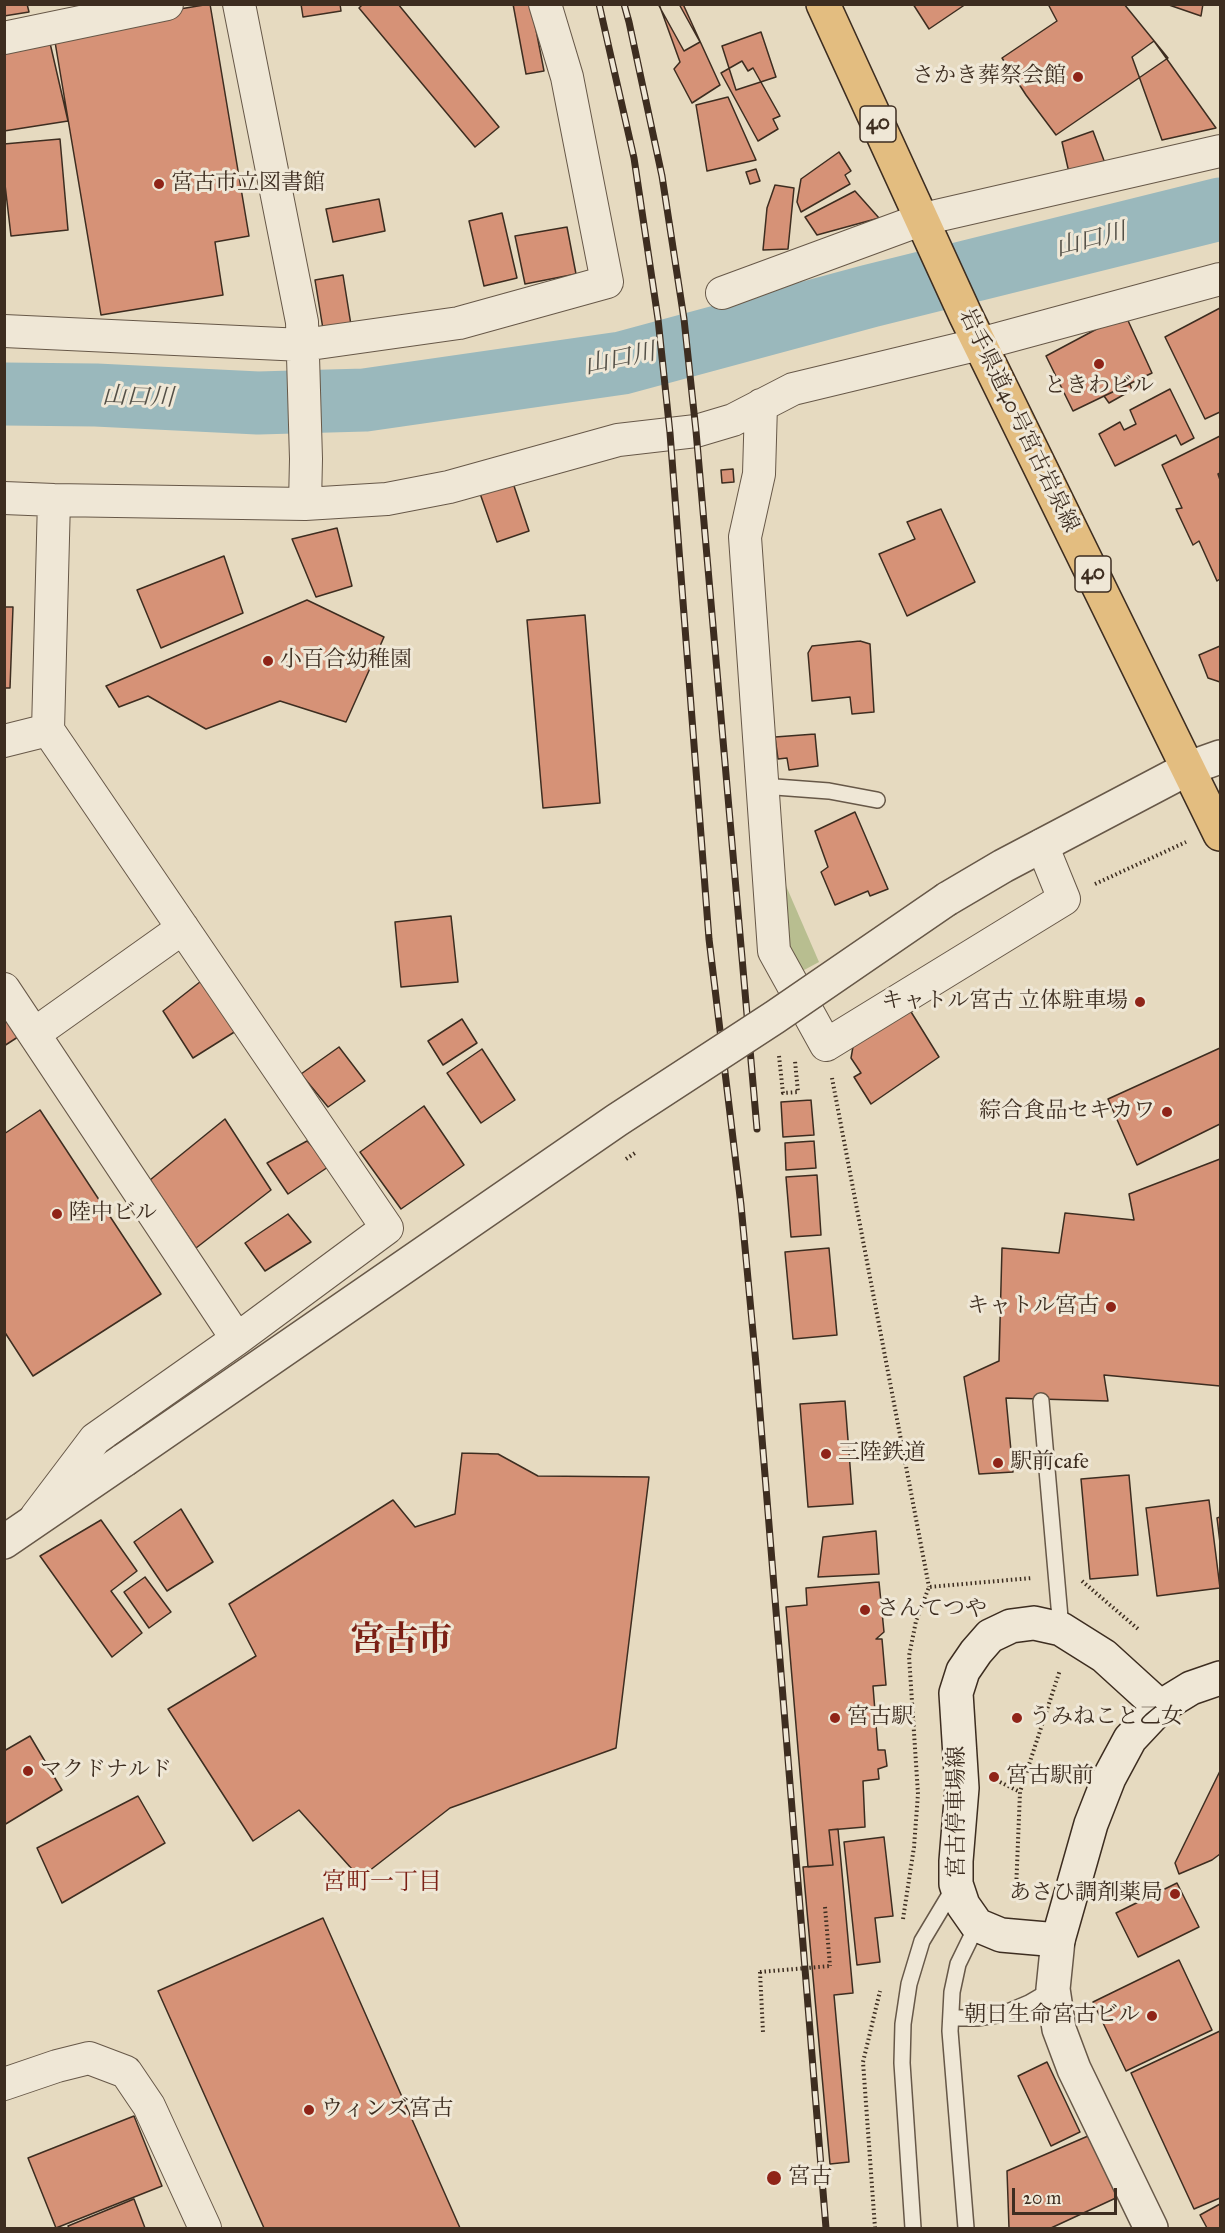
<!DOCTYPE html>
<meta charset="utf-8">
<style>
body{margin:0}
#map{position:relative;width:1225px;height:2233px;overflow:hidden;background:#e6dac0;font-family:"IM FELL Great Primer",serif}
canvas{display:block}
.frame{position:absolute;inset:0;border:6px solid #3d2d20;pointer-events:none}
.scale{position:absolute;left:1012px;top:2188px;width:105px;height:27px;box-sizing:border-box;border:3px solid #3d2d20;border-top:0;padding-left:8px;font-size:18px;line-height:21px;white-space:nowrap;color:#3d2d20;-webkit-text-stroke:4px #efe7d6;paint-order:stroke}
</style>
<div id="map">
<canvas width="1225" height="2233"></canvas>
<div class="frame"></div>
<div class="scale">20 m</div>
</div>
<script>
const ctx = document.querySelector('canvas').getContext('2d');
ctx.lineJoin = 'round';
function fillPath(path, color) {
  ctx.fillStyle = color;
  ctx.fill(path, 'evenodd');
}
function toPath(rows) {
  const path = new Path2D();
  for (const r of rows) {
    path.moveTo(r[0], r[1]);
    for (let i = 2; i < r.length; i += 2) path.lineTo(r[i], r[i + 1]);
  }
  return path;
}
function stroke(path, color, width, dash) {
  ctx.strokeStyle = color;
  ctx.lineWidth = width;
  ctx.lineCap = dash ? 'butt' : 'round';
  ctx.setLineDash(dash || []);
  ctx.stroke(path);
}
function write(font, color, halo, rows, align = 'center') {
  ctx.font = font + ' "IM FELL Great Primer","Noto Serif JP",serif';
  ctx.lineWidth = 6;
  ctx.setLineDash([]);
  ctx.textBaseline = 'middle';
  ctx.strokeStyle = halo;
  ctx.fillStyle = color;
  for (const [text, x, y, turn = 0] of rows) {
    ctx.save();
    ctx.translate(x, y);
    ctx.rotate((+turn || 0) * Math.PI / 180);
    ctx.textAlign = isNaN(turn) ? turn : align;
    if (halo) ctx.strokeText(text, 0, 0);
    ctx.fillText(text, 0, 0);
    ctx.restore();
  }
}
const green = toPath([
 [777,865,819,962,793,976]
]);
const river = toPath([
 [4,394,96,395,258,403,365,400,622,363,870,296,1220,209]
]);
const building = toPath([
 [4,4,27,4,29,12,4,16,4,4],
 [210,4,249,236,215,242,223,295,101,315,53,30,210,4],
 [301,4,340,4,341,11,303,17,301,4],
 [363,4,398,4,499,127,475,147,359,8,363,4],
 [513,4,531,4,544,71,526,74,513,4],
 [658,4,679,4,700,42,684,51,658,4],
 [659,4,683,4,720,85,692,103,674,69,680,62,659,4],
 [913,4,966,4,929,29,913,4],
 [1048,4,1124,4,1168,58,1056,135,1026,95,1002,58,1057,21,1048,4],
 [1203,4,1201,16,1169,5,1169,4,1203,4],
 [761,32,776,77,736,90,722,46,761,32],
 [1154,41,1216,128,1162,140,1132,57,1154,41],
 [50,43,68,121,4,131,4,51,50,43],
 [742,61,748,71,753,68,780,116,773,119,778,129,758,141,721,73,742,61],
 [728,97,756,160,707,171,696,105,728,97],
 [1093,131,1115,190,1075,199,1062,142,1093,131],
 [60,139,68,230,11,236,4,176,4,144,60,139],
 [839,152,851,171,845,175,850,184,801,212,797,202,801,179,839,152],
 [756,169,760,181,750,184,746,172,756,169],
 [775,185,794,188,788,249,763,250,767,208,775,185],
 [855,191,879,218,817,235,805,217,855,191],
 [379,199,385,231,333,242,326,209,379,199],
 [502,213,517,278,484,286,469,221,502,213],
 [567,227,576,274,525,284,515,236,567,227],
 [343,275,351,325,323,329,315,280,343,275],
 [1220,308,1220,412,1205,419,1165,337,1220,308],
 [1125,314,1152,373,1073,411,1046,356,1125,314],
 [1130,384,1132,390,1109,403,1104,396,1130,384],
 [1170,389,1194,438,1181,445,1176,435,1115,466,1099,434,1120,422,1124,430,1136,424,1130,410,1170,389],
 [1220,436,1220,473,1218,474,1220,480,1220,579,1217,581,1199,541,1193,545,1176,509,1182,508,1162,465,1220,436],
 [733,469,734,482,722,483,721,470,733,469],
 [509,471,529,531,497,542,476,482,509,471],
 [941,509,975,582,907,616,879,554,915,539,907,522,941,509],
 [337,528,352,586,316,597,292,539,337,528],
 [224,556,243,613,161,648,137,590,224,556],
 [307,600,384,637,346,722,280,701,206,729,148,696,119,707,106,686,307,600],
 [4,607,13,607,10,688,4,688,4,607],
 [585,615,600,803,543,808,527,620,585,615],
 [860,641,870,644,874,712,852,714,850,697,812,701,808,653,812,646,860,641],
 [1220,646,1220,682,1208,678,1199,655,1220,646],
 [815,734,818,766,789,770,787,758,778,759,775,737,815,734],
 [855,812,888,889,870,896,868,891,835,905,821,872,828,867,815,831,855,812],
 [451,916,458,982,401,987,395,922,451,916],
 [205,978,236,1031,193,1058,163,1011,205,978],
 [908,1007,939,1057,871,1104,854,1077,861,1073,851,1058,854,1041,908,1007],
 [4,1010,21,1035,4,1046,4,1010],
 [462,1019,477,1043,443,1065,428,1041,462,1019],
 [339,1047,365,1081,328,1107,301,1074,339,1047],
 [1220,1048,1220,1124,1137,1165,1108,1099,1220,1048],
 [482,1049,515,1100,481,1123,447,1073,482,1049],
 [811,1100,814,1135,783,1137,781,1102,811,1100],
 [424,1106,464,1165,401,1209,360,1152,424,1106],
 [40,1110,161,1294,33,1376,4,1331,4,1134,40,1110],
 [225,1119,271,1190,196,1248,150,1180,225,1119],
 [307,1141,331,1165,288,1194,267,1163,307,1141],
 [814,1141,816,1168,786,1170,785,1143,814,1141],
 [1220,1159,1220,1386,1104,1375,1108,1401,1006,1398,1013,1472,979,1474,964,1377,999,1361,1002,1248,1059,1253,1065,1213,1134,1220,1129,1194,1220,1159],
 [817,1175,821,1235,791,1237,786,1177,817,1175],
 [288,1214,311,1242,265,1271,245,1243,288,1214],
 [829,1248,837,1335,793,1339,785,1252,829,1248],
 [845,1401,853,1504,808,1507,800,1404,845,1401],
 [462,1453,498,1454,538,1476,649,1477,616,1748,450,1808,360,1878,299,1810,253,1841,168,1709,256,1656,229,1604,393,1500,415,1527,455,1514,462,1453],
 [1129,1475,1138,1575,1090,1579,1081,1479,1129,1475],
 [1209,1500,1220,1588,1157,1596,1146,1508,1209,1500],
 [181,1509,213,1562,167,1591,134,1542,181,1509],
 [1220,1517,1220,1543,1217,1518,1220,1517],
 [101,1520,137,1571,111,1591,142,1633,112,1657,40,1556,101,1520],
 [876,1531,879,1574,818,1577,823,1537,876,1531],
 [145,1577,171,1612,149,1628,124,1592,145,1577],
 [879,1582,884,1632,876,1639,882,1639,886,1685,873,1686,878,1750,885,1750,887,1766,878,1769,879,1779,863,1781,865,1827,829,1830,833,1865,808,1867,786,1607,807,1605,806,1588,879,1582],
 [30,1736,62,1790,4,1825,4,1751,30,1736],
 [1220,1771,1220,1854,1212,1860,1179,1874,1175,1863,1220,1771],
 [138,1796,165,1843,62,1903,37,1848,138,1796],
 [838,1829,853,1993,834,1995,849,2162,830,2164,803,1867,833,1865,829,1830,838,1829],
 [884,1837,893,1916,875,1918,880,1962,857,1965,844,1842,884,1837],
 [1177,1883,1199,1927,1138,1957,1116,1913,1177,1883],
 [323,1918,460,2228,264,2228,158,1991,323,1918],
 [1179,1960,1212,2030,1126,2071,1093,2002,1179,1960],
 [1220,2031,1220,2198,1194,2209,1131,2073,1220,2031],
 [1047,2062,1080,2132,1051,2146,1018,2076,1047,2062],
 [134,2116,162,2186,56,2228,28,2158,134,2116],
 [1088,2136,1118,2197,1051,2228,1009,2228,1007,2171,1088,2136],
 [134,2199,145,2228,69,2228,68,2226,134,2199],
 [1220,2204,1220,2228,1207,2228,1200,2215,1220,2204]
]);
const path = toPath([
 [1095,884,1186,842],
 [779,1056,783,1093,798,1092,795,1061],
 [832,1078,929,1587],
 [626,1159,635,1153],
 [1082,1581,1138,1629],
 [996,1780,1020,1792],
 [1035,1896,1016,1891,1020,1792,1060,1670],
 [825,1907,830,1966],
 [903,1919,914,1847,918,1794,909,1656,916,1621,929,1587,1032,1578],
 [760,1972,763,2032],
 [875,2228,863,2062,880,1991]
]);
const service = toPath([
 [762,786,829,791,877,800],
 [1041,1401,1061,1629],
 [951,2018,977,2018,1003,2014,1029,2003,1053,1989],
 [913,2228,902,2063,903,2024,909,1984,922,1941,955,1886],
 [966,2228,950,2031,952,1992,958,1964,977,1925]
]);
const minor = toPath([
 [239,4,302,322,306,459,305,504],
 [4,38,167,4],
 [722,293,923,219,1220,151],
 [4,331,303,345,459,323,607,282,567,77,545,4],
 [761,405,759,474,745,537,774,951,826,1045,1064,899,1042,845],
 [4,498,54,500,305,504,387,499,449,487,618,440,696,431,733,420,793,389,980,344,1220,279],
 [4,741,48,730],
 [4,989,237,1339],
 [34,1034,183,928],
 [36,1517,95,1439,237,1339,387,1228,48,730,54,500],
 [4,2084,57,2066,89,2058,126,2072,149,2106,205,2228]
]);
const tertiary = toPath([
 [947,899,1003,866,1189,768,1220,757],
 [4,1542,124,1460],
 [1058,1940,1053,1989,1059,2029,1074,2069,1151,2228]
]);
const secondary = toPath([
 [1160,1707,1104,1656,1061,1629,1034,1623,1011,1626,990,1636,976,1652,963,1671,956,1693,962,1788,956,1861,956,1884,963,1905,977,1925,1001,1935,1058,1940,1091,1824,1109,1778,1130,1739,1160,1707,1191,1688,1220,1678]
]);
const primary = toPath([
 [823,4,965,314,1220,834]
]);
const rail = toPath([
 [599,4,634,158,658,319,670,433,709,939,741,1205,756,1364,826,2228],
 [624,4,629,22,662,176,684,319,696,431,757,1129]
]);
const pathBridge = toPath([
 [760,1972,830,1966]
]);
const tertiaryBridge = toPath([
 [124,1460,617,1120,775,1017,947,899]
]);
const markers = [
 [1078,77,6,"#8f2418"],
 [159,184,6,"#8f2418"],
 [1099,364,6,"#8f2418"],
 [268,661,6,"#8f2418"],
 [1140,1002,6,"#8f2418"],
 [1167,1112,6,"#8f2418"],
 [57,1214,6,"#8f2418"],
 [1111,1307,6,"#8f2418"],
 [826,1454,6,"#8f2418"],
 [998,1463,6,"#8f2418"],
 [865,1610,6,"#8f2418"],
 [835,1718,6,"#8f2418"],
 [1017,1718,6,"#8f2418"],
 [28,1771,6,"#8f2418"],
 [994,1777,6,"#8f2418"],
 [1175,1894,6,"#8f2418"],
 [1152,2016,6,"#8f2418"],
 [309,2110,6,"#8f2418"],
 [774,2178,8,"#8f2418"]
];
const shields = [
 [878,124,36],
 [1093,574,36]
];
const shieldNames = [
 ["40",878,124],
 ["40",1093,574]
];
const poiNames = [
 ["さかき葬祭会館",1066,77,"right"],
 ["宮古市立図書館",171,184],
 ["ときわビル",1099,387,"center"],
 ["小百合幼稚園",280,661],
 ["キャトル宮古 立体駐車場",1128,1002,"right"],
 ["綜合食品セキカワ",1155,1112,"right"],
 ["陸中ビル",69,1214],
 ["キャトル宮古",1099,1307,"right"],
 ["三陸鉄道",838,1454],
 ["駅前cafe",1010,1463],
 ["さんてつや",877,1610],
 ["宮古駅",847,1718],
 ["うみねこと乙女",1029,1718],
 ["マクドナルド",40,1771],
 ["宮古駅前",1006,1777],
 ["あさひ調剤薬局",1163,1894,"right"],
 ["朝日生命宮古ビル",1140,2016,"right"],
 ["ウィンズ宮古",321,2110],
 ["宮古",788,2178]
];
const streetNames = [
 ["岩手県道40号宮古岩泉線",1018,421,64],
 ["宮古停車場線",958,1812,-90]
];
const waterNames = [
 ["山口川",1091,241,-14],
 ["山口川",620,360,-12],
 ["山口川",138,398,2]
];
const neighbourhoodNames = [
 ["宮町一丁目",382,1883]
];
const townNames = [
 ["宮古市",401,1642]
];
fillPath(green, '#b8be90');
stroke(river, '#9ab8bc', 63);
fillPath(building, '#d69277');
stroke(building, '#3d2d20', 1.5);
stroke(service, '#675848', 18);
stroke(minor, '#675848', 34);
stroke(tertiary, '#675848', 36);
stroke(secondary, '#3d2d20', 36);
stroke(primary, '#3d2d20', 36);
stroke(path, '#3d2d20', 4, [1.5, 3]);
stroke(service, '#efe7d6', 15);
stroke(minor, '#efe7d6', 32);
stroke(tertiary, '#efe7d6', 33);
stroke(secondary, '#efe7d6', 33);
stroke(primary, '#e3bd80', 33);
stroke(rail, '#3d2d20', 7);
stroke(rail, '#efe7d6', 4.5, [14]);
stroke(tertiaryBridge, '#675848', 36, []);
stroke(pathBridge, '#3d2d20', 4, [1.5, 3]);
stroke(tertiaryBridge, '#efe7d6', 33);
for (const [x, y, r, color] of markers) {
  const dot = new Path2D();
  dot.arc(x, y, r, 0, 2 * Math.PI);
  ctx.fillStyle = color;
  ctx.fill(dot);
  stroke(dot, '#efe7d6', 2);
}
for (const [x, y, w] of shields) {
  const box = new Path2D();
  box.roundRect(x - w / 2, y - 18, w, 36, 4.5);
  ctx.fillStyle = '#efe7d6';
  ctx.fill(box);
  stroke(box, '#3d2d20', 1.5);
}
write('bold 21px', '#3d2d20', null, shieldNames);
write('22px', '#3d2d20', '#efe7d6', poiNames, 'left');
write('22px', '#3d2d20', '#efe7d6', streetNames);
write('italic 24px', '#545047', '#efe7d6', waterNames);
write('24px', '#7a1f14', '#efe7d6', neighbourhoodNames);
write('bold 34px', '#7a1f14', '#efe7d6', townNames);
</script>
